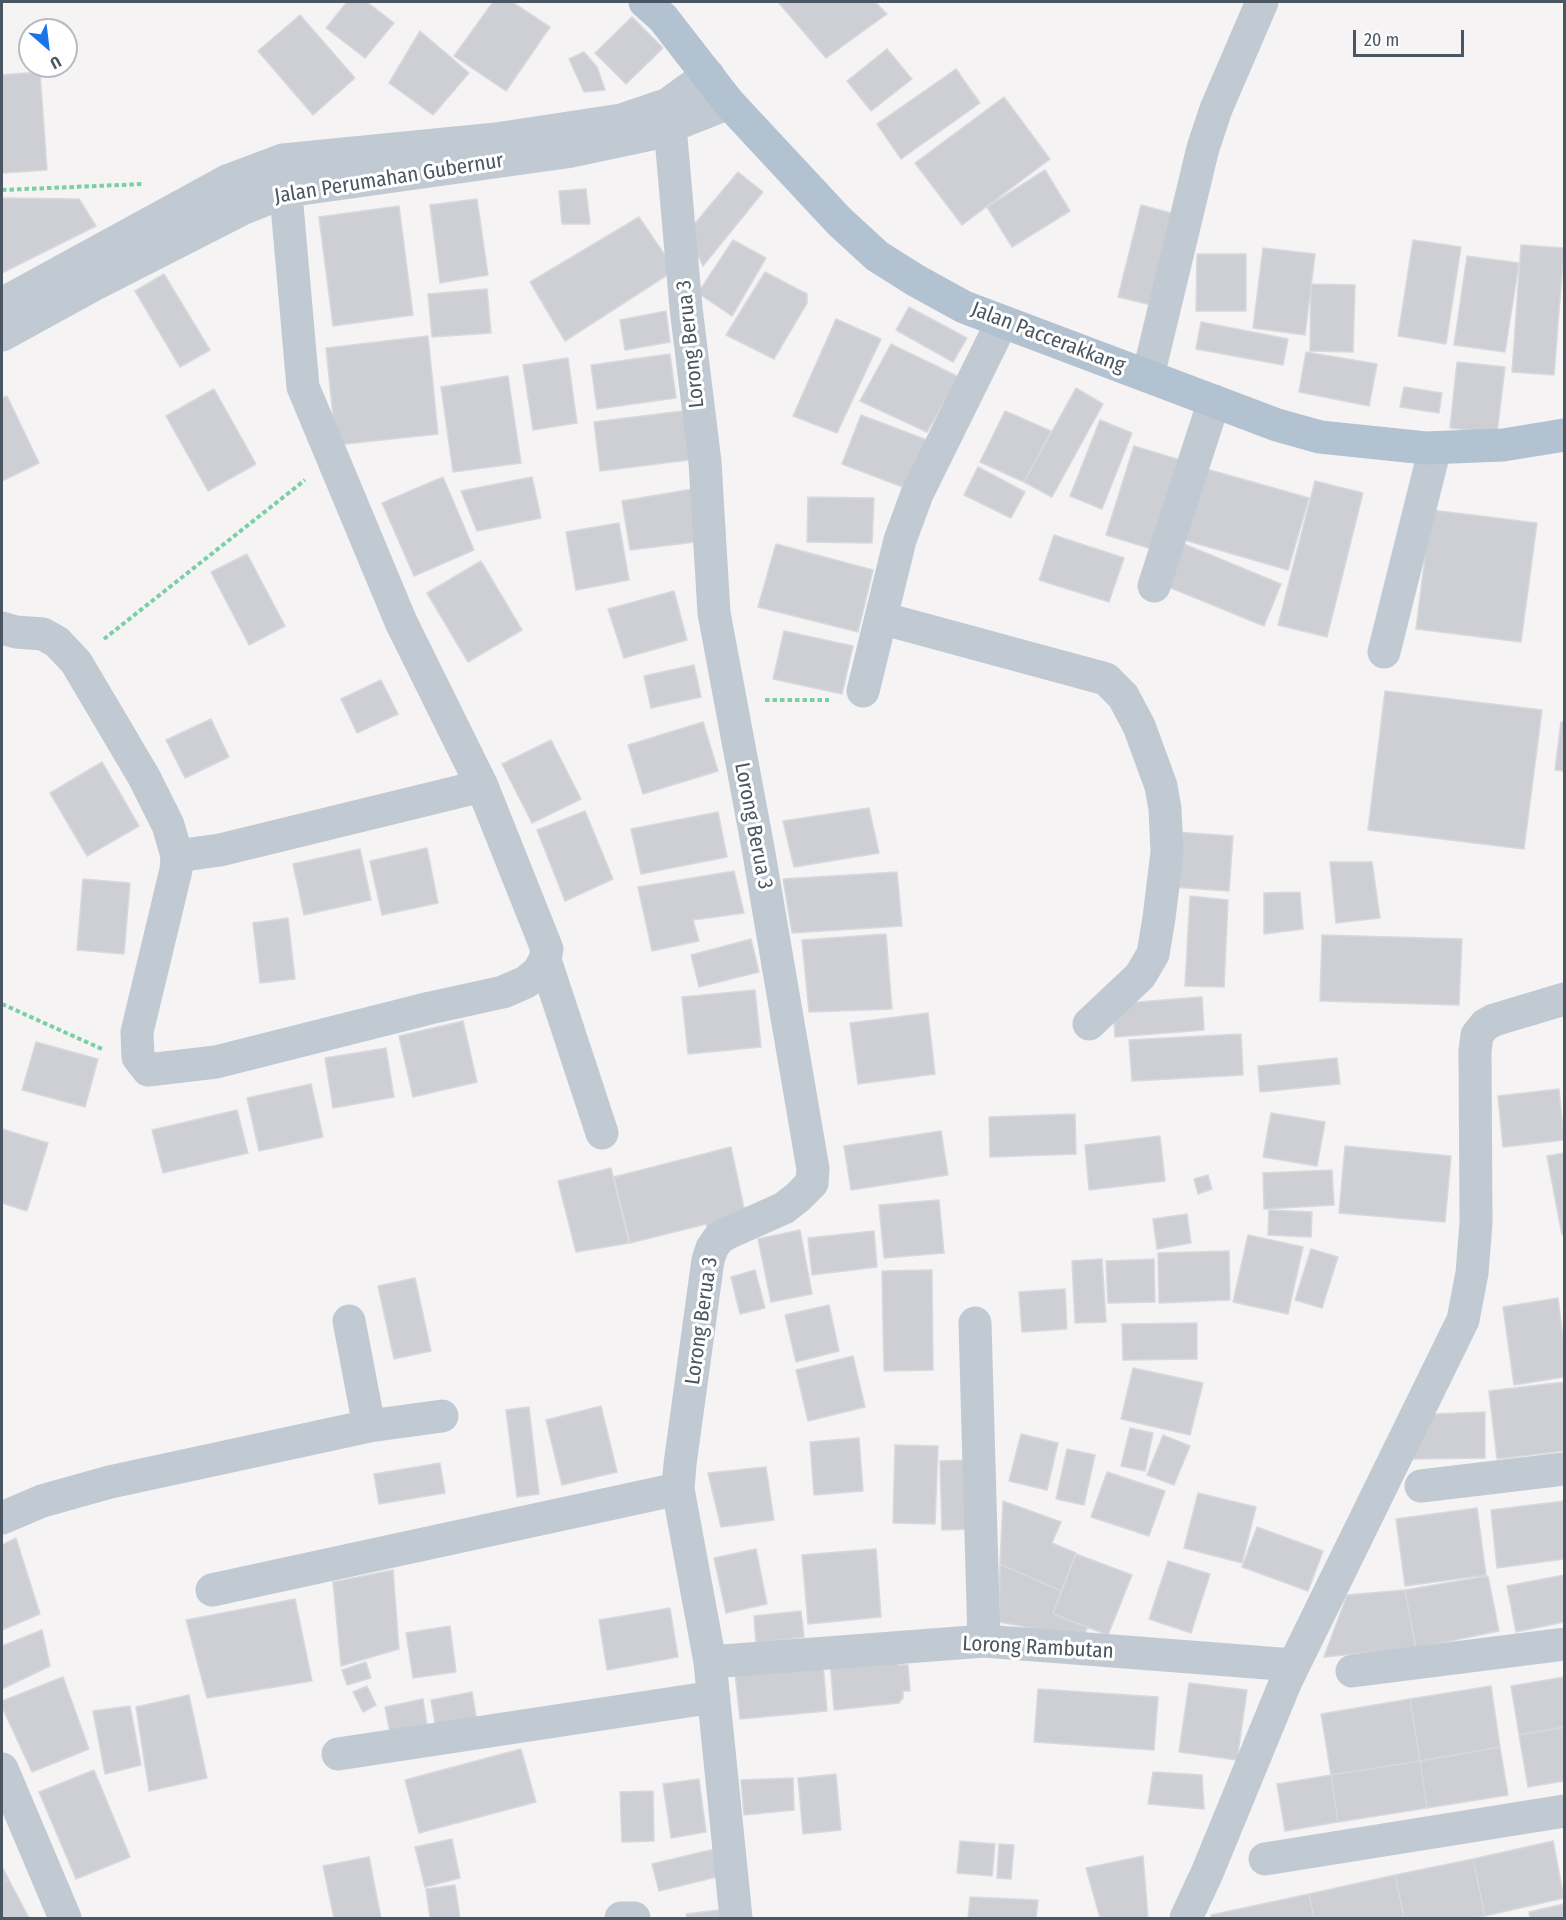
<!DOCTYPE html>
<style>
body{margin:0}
#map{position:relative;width:1566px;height:1920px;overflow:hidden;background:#f5f3f3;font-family:"Fira Sans Condensed",sans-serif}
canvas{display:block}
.frame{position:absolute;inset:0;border:3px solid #4a5661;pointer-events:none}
.north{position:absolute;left:18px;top:18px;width:60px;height:60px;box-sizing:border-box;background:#fff;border:2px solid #b7bbc0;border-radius:50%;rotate:152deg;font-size:16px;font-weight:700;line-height:24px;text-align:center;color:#4a5661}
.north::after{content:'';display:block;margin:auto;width:21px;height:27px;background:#1a73e8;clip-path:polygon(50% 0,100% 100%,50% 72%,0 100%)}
.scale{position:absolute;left:1353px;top:30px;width:111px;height:27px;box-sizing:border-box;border:3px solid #4a5661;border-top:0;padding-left:8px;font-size:18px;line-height:21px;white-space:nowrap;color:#4a5661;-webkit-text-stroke:4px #fff;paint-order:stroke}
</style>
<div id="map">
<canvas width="1566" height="1920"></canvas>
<div class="frame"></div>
<div class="north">U</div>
<div class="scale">20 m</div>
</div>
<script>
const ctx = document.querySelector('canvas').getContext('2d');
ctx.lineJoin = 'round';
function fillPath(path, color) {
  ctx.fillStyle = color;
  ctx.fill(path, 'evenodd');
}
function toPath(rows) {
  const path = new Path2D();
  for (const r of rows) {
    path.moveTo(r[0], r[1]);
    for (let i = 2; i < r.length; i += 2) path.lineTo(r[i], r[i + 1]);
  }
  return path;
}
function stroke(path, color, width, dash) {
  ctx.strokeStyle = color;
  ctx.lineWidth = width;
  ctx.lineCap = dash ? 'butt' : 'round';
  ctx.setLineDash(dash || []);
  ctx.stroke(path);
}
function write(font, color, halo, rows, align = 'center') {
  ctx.font = font + ' "Fira Sans Condensed",sans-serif';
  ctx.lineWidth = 6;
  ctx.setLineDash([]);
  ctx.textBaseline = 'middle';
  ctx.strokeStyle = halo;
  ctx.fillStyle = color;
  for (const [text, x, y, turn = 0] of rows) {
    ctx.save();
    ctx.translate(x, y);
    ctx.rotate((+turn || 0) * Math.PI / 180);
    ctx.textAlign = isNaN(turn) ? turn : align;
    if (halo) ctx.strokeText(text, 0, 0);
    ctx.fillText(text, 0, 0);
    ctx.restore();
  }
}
const building = toPath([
 [347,2,367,2,394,23,365,58,326,28,347,2],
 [493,2,512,2,550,27,506,91,454,56,493,2],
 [778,2,875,2,887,14,826,58,778,2],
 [300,15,355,78,313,115,258,51,300,15],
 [632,17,663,48,626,84,595,53,632,17],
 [420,31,469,73,433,115,389,83,420,31],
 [887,49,912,79,871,111,847,81,887,49],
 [584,52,597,67,605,90,584,92,569,59,584,52],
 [956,69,980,103,901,159,877,124,956,69],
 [40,72,47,170,2,173,2,75,40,72],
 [1004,97,1050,159,962,225,915,163,1004,97],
 [1045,170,1070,211,1012,247,987,207,1045,170],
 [738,172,763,192,703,266,687,233,738,172],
 [586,189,590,224,562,224,559,191,586,189],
 [2,198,79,199,96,226,2,273,2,198],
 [477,199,488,275,440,283,430,205,477,199],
 [1141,205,1178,215,1156,306,1118,297,1141,205],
 [399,206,413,315,333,326,319,217,399,206],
 [639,217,675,270,565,341,530,282,639,217],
 [733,240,766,258,732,316,698,293,733,240],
 [1413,240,1461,247,1446,344,1398,336,1413,240],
 [1521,245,1564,248,1554,375,1512,372,1521,245],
 [1263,248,1315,254,1305,335,1253,328,1263,248],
 [1197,254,1246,254,1246,311,1196,311,1197,254],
 [1467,256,1519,263,1505,352,1454,345,1467,256],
 [765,272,807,294,807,303,774,359,726,335,765,272],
 [164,274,210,350,180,367,135,291,164,274],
 [1311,284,1355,285,1353,352,1310,351,1311,284],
 [487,289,491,333,432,337,428,294,487,289],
 [909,307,967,338,953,362,896,330,909,307],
 [666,311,670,342,625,350,620,320,666,311],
 [836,319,881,339,837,433,793,416,836,319],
 [1201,322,1288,339,1283,365,1196,349,1201,322],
 [428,336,438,434,336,445,326,348,428,336],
 [891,344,959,377,927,432,860,401,891,344],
 [1306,352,1377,364,1369,406,1299,392,1306,352],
 [670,354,676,398,597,409,591,365,670,354],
 [568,358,577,423,533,430,523,365,568,358],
 [1457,362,1505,367,1497,433,1450,428,1457,362],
 [508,376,521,463,453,472,441,387,508,376],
 [1404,387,1442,393,1439,413,1400,407,1404,387],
 [1076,388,1103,404,1052,497,1024,482,1076,388],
 [214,389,256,464,208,491,166,416,214,389],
 [7,396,39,463,2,481,2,398,7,396],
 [683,411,689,460,600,471,594,422,683,411],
 [1005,411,1051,431,1024,482,980,462,1005,411],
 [861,415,927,440,908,489,842,464,861,415],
 [1100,420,1132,433,1102,509,1070,496,1100,420],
 [1134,446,1180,460,1152,549,1106,535,1134,446],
 [978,467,1025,492,1011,518,964,495,978,467],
 [1203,468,1309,498,1288,570,1181,539,1203,468],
 [443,477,474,550,414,576,382,503,443,477],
 [532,477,541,518,477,531,461,491,532,477],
 [1315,481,1363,493,1327,637,1278,625,1315,481],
 [699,488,703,541,630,550,622,501,699,488],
 [808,497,874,498,872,543,807,542,808,497],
 [1431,510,1537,523,1521,642,1416,629,1431,510],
 [619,523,629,580,576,590,566,532,619,523],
 [1054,535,1124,558,1109,602,1039,580,1054,535],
 [776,544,873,570,858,632,758,607,776,544],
 [1184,544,1281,584,1264,626,1166,586,1184,544],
 [247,554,285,626,249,645,211,572,247,554],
 [481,561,522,630,468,662,427,593,481,561],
 [674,591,687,640,624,658,608,609,674,591],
 [784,631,853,646,842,694,773,679,784,631],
 [694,665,701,697,651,708,644,676,694,665],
 [381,680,398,714,357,733,341,699,381,680],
 [1385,691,1542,710,1524,849,1368,830,1385,691],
 [211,719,229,757,185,778,166,740,211,719],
 [703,722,718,771,643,794,628,745,703,722],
 [1561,722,1564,722,1564,771,1555,770,1561,722],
 [551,740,581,799,532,823,502,764,551,740],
 [102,762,139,826,87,856,50,793,102,762],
 [869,808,879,853,794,867,783,821,869,808],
 [585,811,613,879,565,901,537,830,585,811],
 [718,812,727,857,641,874,631,829,718,812],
 [1175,832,1233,836,1229,891,1171,887,1175,832],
 [427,848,438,903,382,915,370,861,427,848],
 [360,849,371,900,304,915,293,864,360,849],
 [1330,862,1372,862,1380,918,1336,923,1330,862],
 [734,871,744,913,693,920,699,941,652,951,638,887,734,871],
 [897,872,902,926,792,933,783,879,897,872],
 [83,879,130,883,124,954,77,950,83,879],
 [1300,892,1303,929,1264,934,1264,893,1300,892],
 [1190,896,1228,900,1224,987,1185,986,1190,896],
 [288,918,295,979,260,983,253,923,288,918],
 [886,934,892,1009,809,1012,802,940,886,934],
 [1322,935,1462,939,1459,1005,1320,1001,1322,935],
 [751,939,759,972,699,987,691,955,751,939],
 [755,990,761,1047,688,1054,682,997,755,990],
 [1202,997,1204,1030,1115,1037,1113,1004,1202,997],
 [928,1013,935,1074,858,1084,850,1023,928,1013],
 [463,1021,477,1082,413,1097,399,1036,463,1021],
 [1241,1034,1243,1075,1132,1081,1129,1040,1241,1034],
 [36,1042,98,1059,85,1107,22,1090,36,1042],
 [386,1048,394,1097,333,1108,325,1058,386,1048],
 [1337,1058,1340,1084,1260,1092,1258,1066,1337,1058],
 [311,1084,323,1137,259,1151,247,1098,311,1084],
 [1559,1089,1564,1140,1503,1147,1498,1096,1559,1089],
 [237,1110,248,1153,163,1173,152,1130,237,1110],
 [1271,1113,1325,1122,1317,1166,1263,1157,1271,1113],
 [1075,1114,1076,1154,990,1157,989,1117,1075,1114],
 [2,1129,48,1143,27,1211,2,1203,2,1129],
 [941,1131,948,1175,851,1190,844,1146,941,1131],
 [1160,1136,1165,1181,1089,1190,1085,1145,1160,1136],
 [1345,1146,1451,1156,1445,1222,1339,1213,1345,1146],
 [731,1147,745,1213,708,1230,706,1224,630,1243,614,1177,731,1147],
 [1564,1153,1564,1235,1562,1235,1547,1156,1564,1153],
 [611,1168,629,1243,576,1252,558,1181,611,1168],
 [1332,1170,1334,1205,1264,1209,1263,1173,1332,1170],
 [1208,1175,1212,1189,1198,1194,1194,1179,1208,1175],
 [939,1200,944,1253,884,1258,879,1205,939,1200],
 [1269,1210,1312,1212,1311,1237,1268,1235,1269,1210],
 [1187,1214,1191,1243,1157,1249,1153,1219,1187,1214],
 [800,1230,812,1294,771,1302,758,1239,800,1230],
 [874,1231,877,1267,812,1275,808,1238,874,1231],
 [1248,1235,1303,1247,1288,1314,1233,1302,1248,1235],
 [1311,1249,1338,1257,1322,1308,1295,1300,1311,1249],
 [1229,1251,1230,1300,1159,1303,1158,1253,1229,1251],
 [1102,1259,1106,1322,1075,1323,1072,1261,1102,1259],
 [1154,1259,1155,1302,1108,1303,1106,1261,1154,1259],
 [755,1270,765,1308,740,1314,731,1277,755,1270],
 [932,1270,933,1370,884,1371,882,1271,932,1270],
 [415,1278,431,1351,394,1359,378,1286,415,1278],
 [1065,1289,1067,1329,1022,1332,1019,1292,1065,1289],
 [1558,1298,1564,1345,1564,1377,1514,1385,1503,1307,1558,1298],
 [829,1305,839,1351,796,1362,785,1315,829,1305],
 [1197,1323,1197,1359,1123,1360,1122,1324,1197,1323],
 [853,1356,865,1407,808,1421,796,1370,853,1356],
 [1133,1368,1203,1383,1190,1435,1121,1419,1133,1368],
 [1564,1382,1564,1451,1497,1459,1489,1391,1564,1382],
 [601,1406,617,1472,562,1485,546,1420,601,1406],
 [529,1407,539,1494,517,1497,506,1410,529,1407],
 [1485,1412,1485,1458,1411,1459,1434,1414,1485,1412],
 [1130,1428,1153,1433,1145,1471,1121,1466,1130,1428],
 [1021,1434,1058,1443,1047,1490,1009,1481,1021,1434],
 [1163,1435,1190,1446,1174,1485,1147,1475,1163,1435],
 [859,1438,863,1491,814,1495,810,1442,859,1438],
 [895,1445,938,1446,935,1524,893,1523,895,1445],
 [1067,1449,1095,1455,1084,1505,1056,1499,1067,1449],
 [970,1460,971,1529,942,1530,940,1461,970,1460],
 [440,1463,445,1493,379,1504,374,1474,440,1463],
 [766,1467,774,1520,721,1527,708,1473,766,1467],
 [1107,1472,1165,1491,1149,1536,1091,1517,1107,1472],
 [1198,1493,1256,1507,1242,1563,1184,1548,1198,1493],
 [1003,1501,1061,1522,1052,1543,1076,1553,1061,1591,1000,1564,1003,1501],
 [1564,1501,1564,1559,1497,1568,1491,1510,1564,1501],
 [1477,1508,1486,1575,1405,1586,1396,1519,1477,1508],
 [1257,1527,1323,1551,1308,1591,1242,1567,1257,1527],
 [16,1538,40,1614,2,1630,2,1545,16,1538],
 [756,1549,767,1604,726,1613,714,1558,756,1549],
 [876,1549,881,1617,808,1624,802,1555,876,1549],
 [1076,1554,1132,1575,1108,1635,1053,1614,1076,1554],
 [1168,1561,1210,1574,1191,1633,1149,1619,1168,1561],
 [1000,1564,1061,1591,1053,1614,1087,1627,1084,1638,999,1622,1000,1564],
 [393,1570,399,1649,341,1666,333,1582,393,1570],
 [1564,1575,1564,1622,1516,1632,1507,1586,1564,1575],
 [1488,1576,1499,1631,1416,1648,1405,1590,1488,1576],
 [1405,1590,1416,1648,1324,1657,1347,1595,1405,1590],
 [295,1599,312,1681,207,1698,186,1620,295,1599],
 [670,1608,678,1657,607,1670,599,1620,670,1608],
 [801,1611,804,1637,756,1643,754,1616,801,1611],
 [450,1626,456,1672,413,1678,406,1633,450,1626],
 [42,1630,50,1666,2,1689,2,1646,42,1630],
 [897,1655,898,1665,908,1665,910,1691,903,1691,903,1698,899,1703,834,1710,830,1660,897,1655],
 [366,1662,371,1678,347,1685,342,1670,366,1662],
 [823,1664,827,1711,740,1719,735,1673,823,1664],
 [63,1677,89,1749,32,1772,2,1707,2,1701,63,1677],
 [1564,1677,1564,1727,1519,1735,1511,1686,1564,1677],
 [1189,1683,1247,1690,1237,1760,1179,1752,1189,1683],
 [367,1686,376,1705,363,1712,353,1692,367,1686],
 [1491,1686,1500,1747,1420,1761,1410,1699,1491,1686],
 [1038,1689,1158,1697,1154,1750,1034,1742,1038,1689],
 [472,1692,477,1721,436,1729,431,1700,472,1692],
 [189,1695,207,1778,149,1791,136,1707,189,1695],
 [423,1699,428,1731,391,1738,385,1707,423,1699],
 [1410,1699,1420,1761,1331,1775,1321,1714,1410,1699],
 [130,1706,141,1765,105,1774,93,1711,130,1706],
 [1564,1727,1564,1781,1528,1787,1519,1735,1564,1727],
 [1500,1747,1508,1795,1427,1808,1420,1761,1500,1747],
 [521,1749,536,1802,419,1833,405,1780,521,1749],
 [1420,1761,1427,1808,1338,1822,1331,1775,1420,1761],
 [94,1770,130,1857,76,1879,39,1792,94,1770],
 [1153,1772,1202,1775,1204,1809,1148,1804,1153,1772],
 [836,1774,841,1830,803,1834,798,1778,836,1774],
 [1331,1775,1338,1822,1285,1831,1277,1784,1331,1775],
 [793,1778,794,1810,744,1815,741,1780,793,1778],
 [699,1779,706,1832,671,1838,663,1784,699,1779],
 [653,1791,654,1841,622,1842,620,1792,653,1791],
 [452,1839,460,1878,425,1887,415,1847,452,1839],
 [960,1841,995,1844,992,1876,957,1873,960,1841],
 [1553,1841,1564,1898,1485,1916,1473,1859,1553,1841],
 [999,1844,1014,1845,1011,1879,997,1878,999,1844],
 [719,1848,725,1875,659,1891,652,1864,719,1848],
 [1143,1856,1148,1918,1100,1918,1086,1868,1143,1856],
 [369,1857,381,1918,334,1918,323,1866,369,1857],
 [1473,1859,1485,1916,1472,1918,1404,1918,1395,1875,1473,1859],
 [2,1866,9,1880,2,1883,2,1866],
 [1395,1875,1404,1918,1314,1918,1309,1894,1395,1875],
 [9,1880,29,1918,2,1918,2,1883,9,1880],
 [455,1885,460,1918,430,1918,426,1889,455,1885],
 [1309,1894,1314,1918,1211,1918,1211,1915,1309,1894],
 [970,1897,1038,1900,1036,1918,968,1918,970,1897],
 [1564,1904,1564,1918,1530,1918,1529,1912,1564,1904],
 [727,1909,728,1918,687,1918,686,1914,727,1909]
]);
const path = toPath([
 [2,190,143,184],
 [104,639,305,480],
 [765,700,829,700],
 [2,1004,102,1049]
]);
const minor = toPath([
 [668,104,686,308,705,462,714,613,758,848,813,1169,812,1183,798,1197,784,1208,728,1233,719,1238,712,1248,708,1260,680,1464,678,1489,710,1662,736,1918],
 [2,304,227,181,283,160,496,139,621,120,668,104,708,75],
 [2,335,95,284,242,209,287,191,566,152,651,134,729,103],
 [1148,376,1203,148,1216,109,1262,2],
 [1154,586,1214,401],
 [881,618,1106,679,1123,696,1139,726,1161,786,1165,809,1167,852,1159,918,1153,954,1140,976,1089,1024],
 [2,628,16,632,43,634,57,642,76,662,144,777,168,825,177,856,220,850,482,786],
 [1384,652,1435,448],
 [863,691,900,540,917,494,1002,322],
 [177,856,176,870,137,1032,138,1057,148,1070,216,1062,430,1008,503,992,526,982,538,972,545,960,547,949,482,786,401,622,303,387,283,160],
 [545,960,602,1133],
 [349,1321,369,1426],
 [975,1323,984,1641],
 [1421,1486,1564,1469],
 [2,1518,42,1501,110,1482,369,1426,442,1416],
 [212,1590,678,1489],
 [710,1662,984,1641,1293,1665],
 [1352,1671,1564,1644],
 [338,1754,714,1697],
 [2,1769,65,1918],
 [1265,1859,1564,1811],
 [621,1918,634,1918],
 [1186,1918,1207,1873,1286,1681,1463,1320,1472,1273,1476,1223,1475,1051,1477,1035,1485,1025,1494,1020,1564,999]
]);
const major = toPath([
 [645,2,663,18,729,103,839,221,877,256,915,280,964,307,1277,425,1320,437,1426,448,1503,445,1564,435]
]);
const streetNames = [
 ["Jalan Perumahan Gubernur",389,179,-9],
 ["Jalan Paccerakkang",1048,338,21],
 ["Lorong Berua 3",691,344,-96],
 ["Lorong Berua 3",753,826,79],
 ["Lorong Berua 3",702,1321,-82],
 ["Lorong Rambutan",1038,1648,3]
];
fillPath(building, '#cdcfd5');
stroke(building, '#d7d9de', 1.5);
stroke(path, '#7ad0a6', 4, [4.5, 3]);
stroke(minor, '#c1cad2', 33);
stroke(major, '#b3c2d1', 33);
write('21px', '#4a5661', '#fff', streetNames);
</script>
